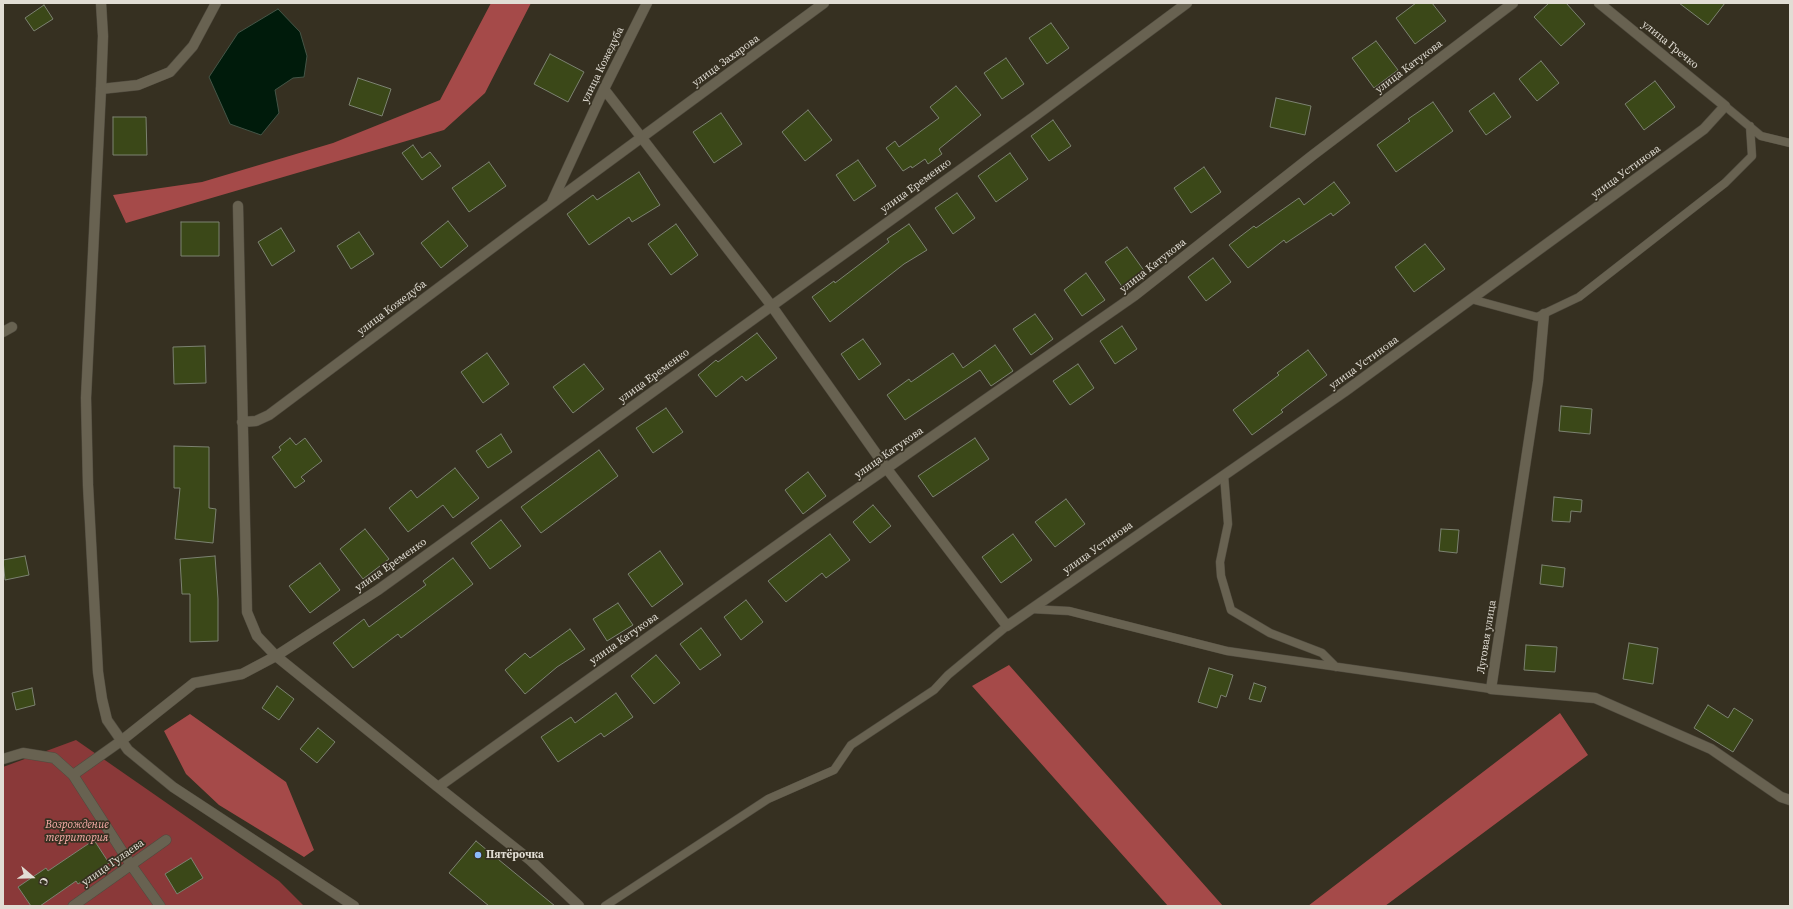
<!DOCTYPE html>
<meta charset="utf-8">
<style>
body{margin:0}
#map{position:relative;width:1793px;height:909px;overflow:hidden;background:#363021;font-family:"Source Serif 4",serif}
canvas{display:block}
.frame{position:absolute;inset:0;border:4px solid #e1ddd4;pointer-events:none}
.north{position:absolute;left:12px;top:857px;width:40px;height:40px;-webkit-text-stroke:3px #363021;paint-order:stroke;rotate:110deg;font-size:11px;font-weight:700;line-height:16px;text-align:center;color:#e1ddd4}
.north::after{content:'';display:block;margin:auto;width:14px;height:18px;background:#e1ddd4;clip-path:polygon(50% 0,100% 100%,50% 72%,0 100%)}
</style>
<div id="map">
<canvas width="1793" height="909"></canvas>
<div class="frame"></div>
<div class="north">С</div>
</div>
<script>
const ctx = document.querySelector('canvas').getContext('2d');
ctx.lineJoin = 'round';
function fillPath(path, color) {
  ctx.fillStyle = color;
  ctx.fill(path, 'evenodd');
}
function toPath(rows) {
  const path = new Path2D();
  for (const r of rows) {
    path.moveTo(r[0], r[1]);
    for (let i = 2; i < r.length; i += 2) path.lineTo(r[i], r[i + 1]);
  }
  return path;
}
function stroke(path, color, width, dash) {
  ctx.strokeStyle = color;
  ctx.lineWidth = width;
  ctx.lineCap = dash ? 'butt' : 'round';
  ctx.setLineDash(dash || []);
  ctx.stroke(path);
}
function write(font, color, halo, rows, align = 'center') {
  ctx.font = font + ' "Source Serif 4",serif';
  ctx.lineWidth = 3.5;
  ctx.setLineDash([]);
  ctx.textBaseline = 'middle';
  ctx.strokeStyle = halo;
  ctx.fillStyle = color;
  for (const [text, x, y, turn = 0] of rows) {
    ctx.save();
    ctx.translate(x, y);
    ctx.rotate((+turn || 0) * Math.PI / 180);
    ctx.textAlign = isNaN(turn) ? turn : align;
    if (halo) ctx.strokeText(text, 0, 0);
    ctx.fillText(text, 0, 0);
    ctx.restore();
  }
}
const green = toPath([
 [76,740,279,881,304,906,3,906,3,767]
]);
const forest = toPath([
 [491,3,531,3,485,93,444,130,126,223,113,195,202,182,333,143,440,100],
 [1009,665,1223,906,1168,906,972,686],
 [1560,713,1588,755,1385,906,1308,906],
 [190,714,286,782,314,850,304,857,219,805,186,774,164,731]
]);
const water = toPath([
 [278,9,300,32,307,56,304,77,293,78,275,90,279,113,261,135,230,124,209,77,238,33,278,9]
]);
const building = toPath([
 [1416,3,1432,3,1446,21,1415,44,1396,18,1416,3],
 [1549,3,1566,3,1585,24,1561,46,1534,17,1549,3],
 [1679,3,1725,3,1708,25,1679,3],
 [44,5,53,19,34,31,25,18,44,5],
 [1051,23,1069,48,1047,64,1029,38,1051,23],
 [1376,41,1398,70,1374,88,1352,58,1376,41],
 [550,54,584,72,568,102,534,84,550,54],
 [1006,58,1024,84,1002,99,984,73,1006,58],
 [1541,61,1559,83,1537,101,1519,79,1541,61],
 [358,78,391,89,382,116,349,105,358,78],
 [1655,81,1675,107,1644,130,1625,104,1655,81],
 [956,86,981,115,939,149,942,154,928,164,925,159,912,168,911,166,903,171,886,148,895,141,899,147,939,118,930,107,956,86],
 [1494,93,1511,117,1486,135,1469,111,1494,93],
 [1276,98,1311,106,1305,135,1270,127,1276,98],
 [1433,102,1453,131,1396,172,1377,145,1410,121,1408,119,1433,102],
 [808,110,832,140,805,161,782,132,808,110],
 [721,113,742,144,714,163,693,132,721,113],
 [113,117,146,117,147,155,113,155,113,117],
 [1053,120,1071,146,1049,161,1031,136,1053,120],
 [413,145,422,158,430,152,441,166,422,180,402,153,413,145],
 [1010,153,1028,179,996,202,978,176,1010,153],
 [858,160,876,186,854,201,836,175,858,160],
 [489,162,506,186,469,212,452,188,489,162],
 [1204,167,1221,192,1191,213,1174,188,1204,167],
 [639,172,660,205,632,222,629,217,589,245,567,214,593,195,597,200,639,172],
 [1334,182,1350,203,1333,216,1331,213,1286,243,1284,240,1248,268,1229,245,1254,226,1256,228,1299,198,1304,205,1334,182],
 [957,193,975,218,953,234,935,208,957,193],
 [448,221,468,246,441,268,421,243,448,221],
 [181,222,219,222,219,256,181,256,181,222],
 [676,224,698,255,671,275,648,244,676,224],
 [909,224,927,250,904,264,830,322,812,297,834,281,835,283,889,242,887,239,909,224],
 [281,228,295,251,272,266,258,242,281,228],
 [359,232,374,254,351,269,337,246,359,232],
 [1425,244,1445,269,1414,292,1395,267,1425,244],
 [1127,247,1145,272,1123,288,1105,262,1127,247],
 [1213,258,1231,282,1206,301,1188,277,1213,258],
 [1086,273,1105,300,1082,316,1064,290,1086,273],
 [1035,314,1053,339,1031,355,1013,329,1035,314],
 [1122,326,1137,349,1115,364,1100,341,1122,326],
 [757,333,777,358,746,381,742,376,716,397,698,375,716,360,718,362,757,333],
 [863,339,881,364,859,380,841,354,863,339],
 [995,345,1013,371,991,386,980,370,905,420,887,395,909,379,911,382,953,353,963,368,995,345],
 [205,346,206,383,174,384,173,347,205,346],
 [1308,350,1327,375,1281,410,1283,412,1252,435,1233,410,1279,375,1277,373,1308,350],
 [487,353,509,384,483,403,461,372,487,353],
 [584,364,604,389,573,413,553,387,584,364],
 [1078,364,1094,388,1070,405,1053,381,1078,364],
 [1561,406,1592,409,1590,434,1559,431,1561,406],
 [666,408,683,432,653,453,636,428,666,408],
 [501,434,512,452,488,468,476,451,501,434],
 [290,438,296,445,305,438,322,461,301,477,305,481,295,488,272,457,281,450,279,447,290,438],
 [975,438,989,459,933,497,918,476,975,438],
 [174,446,209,447,209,508,216,509,213,543,175,539,180,488,174,488,174,446],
 [599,450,618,476,541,533,521,507,599,450],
 [455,468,479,498,453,518,443,505,408,532,389,508,411,490,417,498,455,468],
 [808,472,826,496,803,514,785,490,808,472],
 [1554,497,1582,500,1581,512,1571,511,1570,522,1552,521,1554,497],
 [1066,499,1085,524,1055,547,1035,522,1066,499],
 [873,505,891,526,870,543,853,522,873,505],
 [501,520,521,546,490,569,471,543,501,520],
 [365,529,389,559,363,579,340,549,365,529],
 [1441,529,1459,530,1457,553,1439,551,1441,529],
 [830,534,850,560,826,578,822,573,786,602,768,581,830,534],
 [1013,534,1032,560,1001,583,982,557,1013,534],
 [660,551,683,584,652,607,628,574,660,551],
 [25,556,29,575,5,580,3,560,25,556],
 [215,556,218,599,218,641,190,642,190,594,182,594,180,559,215,556],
 [453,558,473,584,401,638,398,634,353,668,333,643,364,619,369,627,426,585,423,581,453,558],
 [320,563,340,590,310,613,289,586,320,563],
 [1542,565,1565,568,1563,587,1540,584,1542,565],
 [746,600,763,622,741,640,724,617,746,600],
 [618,603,633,625,607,641,593,619,618,603],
 [701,628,721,655,700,670,680,644,701,628],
 [570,629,585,649,557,667,525,694,505,670,525,653,530,658,570,629],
 [1629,643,1658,648,1653,684,1623,679,1629,643],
 [1526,645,1557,647,1555,672,1524,670,1526,645],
 [656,655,680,683,654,704,631,676,656,655],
 [1209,668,1233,675,1226,697,1221,695,1217,708,1198,702,1209,668],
 [1254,683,1266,687,1261,702,1249,699,1254,683],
 [277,686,294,699,279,720,262,708,277,686],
 [32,688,35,705,16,710,12,693,32,688],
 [616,693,633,717,604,737,601,733,558,762,541,737,571,717,575,723,616,693],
 [1708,705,1728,718,1734,708,1753,720,1733,752,1694,728,1708,705],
 [318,728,335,742,317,763,300,749,318,728],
 [94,840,109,863,78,884,76,881,40,906,31,906,18,887,46,868,48,871,94,840],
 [476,841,555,906,489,906,449,873,476,841],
 [191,858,203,878,177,894,165,874,191,858]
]);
const service = toPath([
 [1725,106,1761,136,1790,143],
 [1471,299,1537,317,1579,297,1725,183,1752,156,1750,126],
 [1224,475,1228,524,1220,562,1221,576,1231,610,1270,633,1322,653,1336,667],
 [1031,609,1069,611,1227,651,1491,689],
 [605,906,768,799,834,770,851,745,934,690,948,675,1007,626]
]);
const minor = toPath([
 [101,89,138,85,170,72,193,46,216,3],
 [604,89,771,305,887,469,1007,626,1344,392,1704,129,1725,106,1599,3],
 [552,202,604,89,647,3],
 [238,206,247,612,257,636,276,656,438,787,811,521,1134,296,1313,155,1513,3],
 [1544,314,1538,381,1491,689,1595,698,1711,749,1781,797,1790,800],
 [3,332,12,327],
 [242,422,256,421,269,415,520,227,824,3],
 [3,759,23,753,54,758,73,775],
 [438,787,530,860,579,906],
 [73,906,166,840],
 [160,906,131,865,73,775,121,741,194,683,242,674,276,656,378,590,1035,116,1187,3]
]);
const secondary = toPath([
 [101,3,103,36,101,89,86,398,88,485,98,672,102,699,107,720,128,750,173,787,354,906]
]);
const markers = [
 [478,855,4,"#8bbafc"]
];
const streetNames = [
 ["улица Гречко",1670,45,39],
 ["улица Захарова",726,61,-36],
 ["улица Кожедуба",603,65,-64],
 ["улица Катукова",1409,67,-37],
 ["улица Устинова",1626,172,-36],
 ["улица Еременко",916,186,-36],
 ["улица Катукова",1153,266,-38],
 ["улица Кожедуба",392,308,-37],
 ["улица Устинова",1364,363,-36],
 ["улица Еременко",654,376,-36],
 ["улица Катукова",889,453,-35],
 ["улица Устинова",1098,548,-35],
 ["улица Еременко",391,565,-35],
 ["Луговая улица",1487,637,-81],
 ["улица Катукова",624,639,-35],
 ["улица Гулаева",113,863,-35]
];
const parkNames = [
 ["Возрождение",77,825],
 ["территория",77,838]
];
const poiNames = [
 ["Пятёрочка",486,855]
];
fillPath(green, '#8a3939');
fillPath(forest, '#a54a49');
fillPath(water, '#001b0b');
stroke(water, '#445547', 1);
fillPath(building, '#3b4818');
stroke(building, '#7c8271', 1);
stroke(service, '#504b3f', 9);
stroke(minor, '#504b3f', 11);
stroke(secondary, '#504b3f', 11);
stroke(service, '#686251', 8);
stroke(minor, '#686251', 10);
stroke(secondary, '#686251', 10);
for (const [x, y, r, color] of markers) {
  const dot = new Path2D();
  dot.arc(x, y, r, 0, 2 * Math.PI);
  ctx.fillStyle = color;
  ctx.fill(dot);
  stroke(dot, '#363021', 1.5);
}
write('11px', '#e1ddd4', '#363021', streetNames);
write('italic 11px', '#fcafab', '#363021', parkNames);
write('bold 11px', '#e1ddd4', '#363021', poiNames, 'left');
</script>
